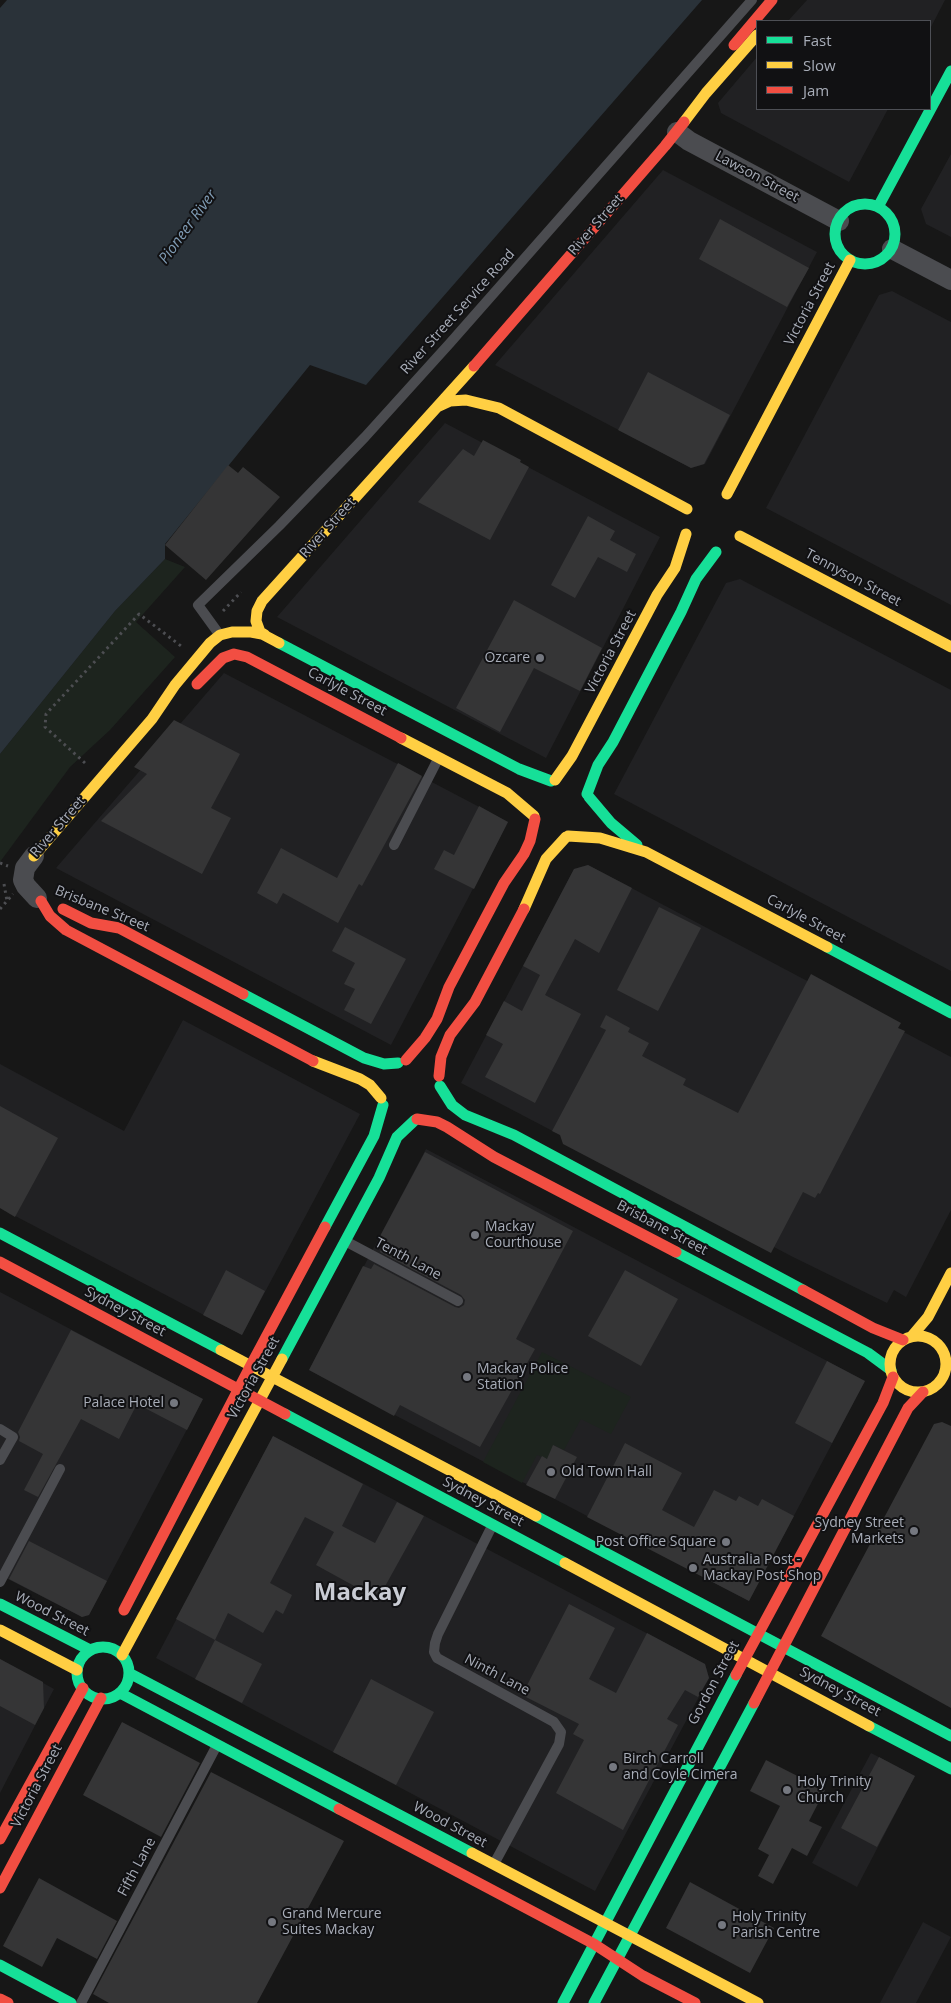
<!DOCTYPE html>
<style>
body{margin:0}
#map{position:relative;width:951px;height:2003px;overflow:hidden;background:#171717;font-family:"Open Sans",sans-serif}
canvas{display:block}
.legend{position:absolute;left:756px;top:20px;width:175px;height:90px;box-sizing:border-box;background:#111113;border:1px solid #4d4f55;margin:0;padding:6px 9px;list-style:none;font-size:15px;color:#a8adb8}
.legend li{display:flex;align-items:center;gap:10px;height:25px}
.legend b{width:25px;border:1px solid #4d4f55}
</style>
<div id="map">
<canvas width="951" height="2003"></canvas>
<ul class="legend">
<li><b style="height:6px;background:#16e098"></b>Fast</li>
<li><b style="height:6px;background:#ffcf43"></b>Slow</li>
<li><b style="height:6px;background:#f24e42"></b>Jam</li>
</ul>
</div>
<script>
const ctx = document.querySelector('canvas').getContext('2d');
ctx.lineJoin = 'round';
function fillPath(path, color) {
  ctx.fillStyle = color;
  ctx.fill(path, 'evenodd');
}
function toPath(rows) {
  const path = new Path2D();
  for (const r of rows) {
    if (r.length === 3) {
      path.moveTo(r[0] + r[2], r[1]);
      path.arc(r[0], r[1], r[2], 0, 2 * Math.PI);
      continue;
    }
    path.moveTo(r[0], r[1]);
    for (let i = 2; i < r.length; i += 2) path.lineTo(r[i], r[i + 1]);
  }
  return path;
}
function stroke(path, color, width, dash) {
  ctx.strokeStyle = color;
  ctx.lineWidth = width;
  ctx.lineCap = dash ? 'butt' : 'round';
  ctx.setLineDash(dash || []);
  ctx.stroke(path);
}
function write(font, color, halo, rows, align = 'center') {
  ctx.font = font + ' "Open Sans",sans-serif';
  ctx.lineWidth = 4;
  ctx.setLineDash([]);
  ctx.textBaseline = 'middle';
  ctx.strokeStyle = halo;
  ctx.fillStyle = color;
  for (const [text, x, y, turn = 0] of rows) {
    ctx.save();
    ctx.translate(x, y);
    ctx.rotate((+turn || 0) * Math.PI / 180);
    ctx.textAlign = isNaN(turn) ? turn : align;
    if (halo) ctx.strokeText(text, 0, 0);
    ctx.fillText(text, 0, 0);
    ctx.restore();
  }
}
const built = toPath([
 [807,0,945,0,930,29,930,21,788,21],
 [757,57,757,109,888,109,849,182,721,113,718,103],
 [951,154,951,237,926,224,921,209],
 [663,170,817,252,705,464,691,468,495,365],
 [892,291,951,322,951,605,766,508,879,295],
 [445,423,660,537,546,758,277,617],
 [740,579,951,690,951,971,614,794,726,583],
 [224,673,508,822,391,1045,56,868],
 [588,865,951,1057,951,1210,906,1297,894,1290,887,1303,793,1257,461,1083,574,869],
 [183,1020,360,1114,242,1335,0,1208,0,1064,124,1131],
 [426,1149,865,1381,749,1601,309,1370],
 [0,1292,203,1399,89,1615,82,1617,0,1575],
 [273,1436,705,1664,709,1678,595,1891,156,1658],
 [0,1659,54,1689,0,1793],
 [871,1753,915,1776,857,1887,812,1863],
 [923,1922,951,1937,916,2003,880,2003]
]);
const green = toPath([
 [165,559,185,567,136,622,175,657,110,730,70,767,0,862,0,754,115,611],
 [542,1352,631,1397,611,1434,581,1419,564,1450,554,1445,547,1459,537,1455,522,1483,483,1462]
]);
const water = toPath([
 [7,0,702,0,366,385,310,365,165,544,165,559,115,611,0,754,0,8]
]);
const building = toPath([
 [720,219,809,268,787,307,699,259],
 [648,372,730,415,704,464,691,468,618,430],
 [483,440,521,460,520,462,529,467,490,540,418,502,463,449,474,456],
 [228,465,238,473,243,467,280,497,206,580,165,545],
 [588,516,615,531,610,540,636,554,627,572,598,557,575,598,551,585],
 [514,600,602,648,580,691,534,668,500,732,456,708],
 [174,720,240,754,211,808,231,818,202,874,101,821,147,774,134,767],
 [398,763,422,776,362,886,359,884,338,923,283,893,277,904,257,893,281,848,337,878],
 [479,806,508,822,474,889,434,869,444,850,454,855],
 [588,865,632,888,599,953,575,939,545,995,581,1014,535,1103,485,1077,503,1044,486,1035,504,1001,522,1011,540,975,523,966,574,869],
 [659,907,701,928,658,1011,617,990],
 [345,927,406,959,371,1024,344,1010,355,989,344,984,355,963,332,951],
 [811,974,901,1023,898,1028,905,1031,820,1194,818,1193,815,1198,803,1192,771,1253,563,1144,560,1135,552,1131,606,1030,600,1027,606,1015,630,1028,628,1032,649,1043,642,1056,686,1079,683,1085,738,1113],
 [0,1106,58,1138,15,1217,0,1208],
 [425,1152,573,1231,516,1339,535,1349,480,1447,400,1405,394,1416,309,1370,363,1266,371,1269,374,1264,455,1307,459,1308,464,1305,465,1300,461,1295,380,1252,384,1243,378,1240],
 [226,1270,265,1291,242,1335,203,1315],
 [625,1270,678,1299,641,1366,588,1336],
 [71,1330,203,1399,187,1430,137,1404,119,1439,81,1419,38,1497,24,1490,43,1454,19,1441,20,1437,18,1432],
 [827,1361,865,1381,832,1443,795,1423],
 [942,1422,951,1426,951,1708,821,1636,934,1424],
 [273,1436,363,1484,342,1526,375,1543,397,1502,424,1516,378,1599,316,1565,334,1532,305,1517,270,1583,292,1595,283,1614,276,1610,263,1633,228,1613,215,1640,176,1619],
 [625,1443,682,1473,662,1510,694,1527,714,1490,736,1501,739,1496,758,1506,762,1499,794,1516,749,1601,587,1517],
 [553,1445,577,1457,555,1499,526,1485,542,1456,547,1459],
 [29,1541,107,1581,89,1615,82,1617,9,1579],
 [569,1604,615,1628,589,1679,616,1693,647,1633,705,1664,709,1678,698,1697,685,1690,667,1719,678,1725,623,1830,556,1793,584,1740,573,1734,579,1724,522,1695],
 [215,1640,262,1664,242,1703,195,1679],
 [0,1659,43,1682,44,1708,35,1725,0,1706],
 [371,1679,434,1712,396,1785,333,1752],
 [122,1722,200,1763,161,1837,83,1795],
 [879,1757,915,1776,877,1847,841,1828],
 [766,1760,825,1790,809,1821,822,1827,807,1856,792,1848,773,1884,758,1876,769,1855,758,1849,780,1806,750,1791],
 [211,1772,344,1841,257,2003,109,2003,93,1994],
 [39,1878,117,1921,97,1959,57,1938,42,1967,3,1946],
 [690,1882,774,1928,750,1973,666,1928]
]);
const path = toPath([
 [223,611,241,592],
 [85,763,45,727,46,714,139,614,181,646],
 [0,863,8,866],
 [4,884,7,901],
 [0,909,13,894]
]);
const lane = toPath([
 [219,634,198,605,279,526,365,437,450,343,752,0],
 [394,845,438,759],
 [347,1242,458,1301],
 [0,1429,13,1437,0,1460],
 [492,1526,438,1634,435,1643,434,1652,437,1658,554,1722,561,1732,559,1744,494,1864],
 [0,1582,60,1469],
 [81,2003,217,1745]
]);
const street = toPath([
 [677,132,689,141,839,221],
 [892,249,951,280],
 [34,856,25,868,23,880,26,886,37,898]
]);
const fast = toPath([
 [865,234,30],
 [878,207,951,71],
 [279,643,519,769,551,781],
 [587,794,598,765,613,742,681,612,696,579,716,552],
 [589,797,611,823,637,845],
 [827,947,951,1013],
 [243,994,364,1058,384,1064,398,1063],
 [440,1086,452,1105,465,1115,514,1135,803,1290],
 [325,1227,374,1136,383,1105],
 [0,1233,221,1350],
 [676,1252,868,1353,891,1370],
 [282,1359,379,1178,397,1137,415,1120],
 [285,1414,565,1563],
 [536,1516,951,1736],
 [0,1604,90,1650],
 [103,1673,26],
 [129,1673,472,1853],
 [120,1693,339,1809],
 [869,1726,951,1769],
 [0,1965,71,2003],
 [563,2003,736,1675],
 [594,2003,754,1703]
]);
const slow = toPath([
 [684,122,706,93,757,35],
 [437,407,450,401,466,400,499,408,687,509],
 [727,494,850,260],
 [740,536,951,647],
 [265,635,260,632,256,621,257,611,262,601,474,366],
 [401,738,507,793,534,816],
 [555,780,572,756,657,595,675,568,686,534],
 [568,836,600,838,646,852,827,947],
 [34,856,152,719,175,685,210,643,220,635,232,632,251,632,262,634,279,643],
 [524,909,546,859,566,837],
 [313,1061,360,1079,370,1085,381,1098],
 [918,1364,28],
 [912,1336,928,1317,951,1273],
 [221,1350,536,1516],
 [565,1563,869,1726],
 [0,1630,77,1670],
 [122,1655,282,1359],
 [472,1853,758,2003]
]);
const jam = toPath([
 [734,45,772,0],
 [474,366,665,146,684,122],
 [197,684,223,658,234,654,247,657,401,738],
 [41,901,50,916,66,930,313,1061],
 [63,909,91,923,119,928,243,994],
 [406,1060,425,1038,437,1019,449,987,504,883,524,854,530,841,535,819],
 [439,1076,441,1057,450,1035,475,1002,524,909],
 [417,1119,437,1122,447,1127,494,1157,676,1252],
 [0,1262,285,1414],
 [803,1290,873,1328,903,1340],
 [124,1610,250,1367,325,1227],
 [736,1675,883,1403,893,1377],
 [754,1703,908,1408,923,1392],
 [339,1809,594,1944,643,1976,695,2003],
 [0,1839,83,1688],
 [0,1888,101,1698],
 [0,1999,8,2003]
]);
const markers = [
 [540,658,5,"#757880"],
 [475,1235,5,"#757880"],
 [467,1377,5,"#757880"],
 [174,1403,5,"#757880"],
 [551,1472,5,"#757880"],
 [914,1531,5,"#757880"],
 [726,1542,5,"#757880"],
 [693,1568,5,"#757880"],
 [613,1767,5,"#757880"],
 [787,1790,5,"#757880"],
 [272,1922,5,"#757880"],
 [722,1925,5,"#757880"]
];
const streetNames = [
 ["Lawson Street",757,177,28],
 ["River Street",596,225,-49],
 ["Victoria Street",810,304,-62],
 ["River Street Service Road",458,312,-48],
 ["River Street",328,528,-48],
 ["Tennyson Street",853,578,28],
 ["Victoria Street",611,652,-62],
 ["Carlyle Street",347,692,28],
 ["River Street",58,827,-49],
 ["Brisbane Street",102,909,22],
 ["Carlyle Street",806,919,28],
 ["Brisbane Street",662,1228,28],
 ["Tenth Lane",408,1259,28],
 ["Sydney Street",125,1312,28],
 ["Victoria Street",254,1378,-61],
 ["Sydney Street",483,1502,28],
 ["Wood Street",52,1614,27],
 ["Ninth Lane",497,1675,28],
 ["Gordon Street",714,1683,-62],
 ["Sydney Street",840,1692,28],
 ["Victoria Street",37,1786,-62],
 ["Wood Street",450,1825,28],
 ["Fifth Lane",137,1867,-62]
];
const poiNames = [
 ["Ozcare",530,658,"right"],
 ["Mackay",485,1227],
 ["Courthouse",485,1243],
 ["Mackay Police",477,1369],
 ["Station",477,1385],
 ["Palace Hotel",164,1403,"right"],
 ["Old Town Hall",561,1472],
 ["Sydney Street",904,1523,"right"],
 ["Markets",904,1539,"right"],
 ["Post Office Square",716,1542,"right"],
 ["Australia Post -",703,1560],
 ["Mackay Post Shop",703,1576],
 ["Birch Carroll",623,1759],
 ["and Coyle Cimera",623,1775],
 ["Holy Trinity",797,1782],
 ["Church",797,1798],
 ["Grand Mercure",282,1914],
 ["Suites Mackay",282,1930],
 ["Holy Trinity",732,1917],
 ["Parish Centre",732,1933]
];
const waterNames = [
 ["Pioneer River",188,227,-54]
];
const townNames = [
 ["Mackay",360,1593]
];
fillPath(built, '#212123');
fillPath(green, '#1d241e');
fillPath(water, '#2a3239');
fillPath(building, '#353536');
stroke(path, '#4d4e52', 3, [2.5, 4]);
stroke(lane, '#4b4c50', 10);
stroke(street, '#4b4c50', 20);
stroke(fast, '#16e098', 11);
stroke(slow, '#ffcf43', 11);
stroke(jam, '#f24e42', 11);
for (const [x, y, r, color] of markers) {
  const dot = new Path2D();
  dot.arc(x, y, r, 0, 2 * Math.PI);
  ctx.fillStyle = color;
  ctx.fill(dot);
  stroke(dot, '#111113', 2);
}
write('14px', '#a8adb8', '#111113', streetNames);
write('14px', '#a8adb8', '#111113', poiNames, 'left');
write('italic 15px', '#7f9bb3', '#111113', waterNames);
write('bold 24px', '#c9ccd4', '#111113', townNames);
</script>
